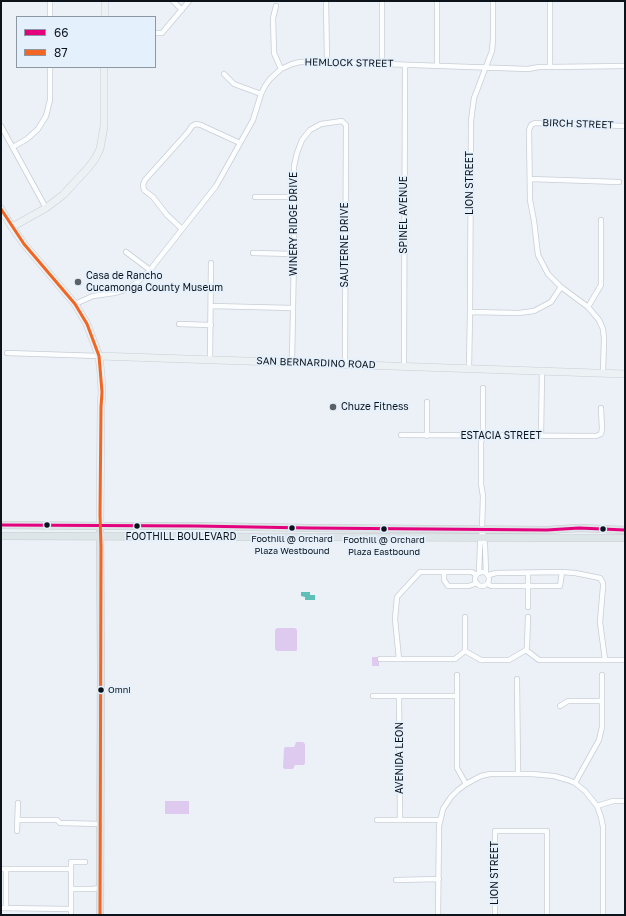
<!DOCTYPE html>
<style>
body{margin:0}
#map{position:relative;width:626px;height:916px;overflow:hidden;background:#ebf1f7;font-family:"Golos Text",sans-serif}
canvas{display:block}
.frame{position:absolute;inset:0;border:2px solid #0c131a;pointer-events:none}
.legend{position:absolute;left:16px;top:16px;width:140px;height:52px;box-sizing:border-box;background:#e5f0fd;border:1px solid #8e98a2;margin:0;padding:5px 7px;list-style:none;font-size:12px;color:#0c131a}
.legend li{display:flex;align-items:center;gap:8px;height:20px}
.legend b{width:20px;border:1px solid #8e98a2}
</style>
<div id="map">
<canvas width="626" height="916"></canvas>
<div class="frame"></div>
<ul class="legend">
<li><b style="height:5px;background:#e5007d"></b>66</li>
<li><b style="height:5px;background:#f26522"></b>87</li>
</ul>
</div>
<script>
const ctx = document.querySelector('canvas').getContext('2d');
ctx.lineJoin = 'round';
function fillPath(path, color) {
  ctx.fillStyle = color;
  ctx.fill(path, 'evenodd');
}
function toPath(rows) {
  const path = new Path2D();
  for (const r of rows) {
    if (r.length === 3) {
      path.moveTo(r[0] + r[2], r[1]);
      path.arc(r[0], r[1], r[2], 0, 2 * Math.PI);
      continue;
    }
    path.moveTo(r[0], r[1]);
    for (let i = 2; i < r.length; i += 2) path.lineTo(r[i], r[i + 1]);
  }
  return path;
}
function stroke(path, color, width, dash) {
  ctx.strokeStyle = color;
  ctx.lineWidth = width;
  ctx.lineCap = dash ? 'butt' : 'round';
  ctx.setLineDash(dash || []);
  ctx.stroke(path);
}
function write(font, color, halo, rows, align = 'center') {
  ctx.font = font + ' "Golos Text",sans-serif';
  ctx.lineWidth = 3.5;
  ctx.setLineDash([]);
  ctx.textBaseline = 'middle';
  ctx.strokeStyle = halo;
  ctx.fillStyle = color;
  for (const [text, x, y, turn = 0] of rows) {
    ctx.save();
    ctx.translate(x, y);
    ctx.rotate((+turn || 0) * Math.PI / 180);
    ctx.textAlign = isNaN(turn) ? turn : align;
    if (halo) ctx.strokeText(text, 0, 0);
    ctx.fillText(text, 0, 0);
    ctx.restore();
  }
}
const green = toPath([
 [277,628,295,628,297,630,297,650,296,651,277,651,275,649,275,630],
 [372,657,379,657,379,666,372,666],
 [296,742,303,742,305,744,305,763,304,765,295,765,293,769,285,769,283,768,284,749,285,747,294,747,295,745],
 [165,801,189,801,189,814,165,814]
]);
const water = toPath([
 [301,592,310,592,310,595,315,595,315,600,305,600,305,597,301,596]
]);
const street = toPath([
 [173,1,182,10],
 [326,1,327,62],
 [382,1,382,64],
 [437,1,437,65],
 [550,1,550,67],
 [276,6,273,18,274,53,281,69],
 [50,17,50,1],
 [155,33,162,33,189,1],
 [224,74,234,84,261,94],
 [1,126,46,208],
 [13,147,27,139,38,129,46,116,50,100,50,67],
 [530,179,619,182],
 [255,197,294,197],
 [182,229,167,215,153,197,144,190,143,185,145,180,188,132,192,126,196,124,201,125,205,127,240,143],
 [126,252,150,270],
 [253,253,294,254],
 [75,304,93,296,114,293,125,290,138,282,150,270,216,186,253,120,261,94,265,86,270,79,281,69,292,64,300,62,327,62,528,69,539,67,550,67,625,66],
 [211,306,293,308],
 [588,307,601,285,601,220],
 [470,312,519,313,534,311,551,302,561,287],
 [179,324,211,325],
 [7,353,99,356],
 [210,359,211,263],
 [292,362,294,254,294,166,297,153,302,140,310,130,321,124,342,121,346,125,345,364],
 [404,366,405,65],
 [469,368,470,312,471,121,474,98,492,51,493,39,493,1],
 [603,373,604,339,603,329,599,320,588,307,561,287,548,274,538,255,534,221,530,200,529,130,531,125,535,123,625,126],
 [483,388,483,436,481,442,481,484,483,496,482,529,485,545,486,573],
 [427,402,427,436],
 [401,435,596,436,601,434,602,429,601,408],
 [541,436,542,371],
 [482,579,7],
 [444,572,444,580,448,586,469,586,477,583],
 [479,573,480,545,481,535],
 [489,575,496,573,562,572,575,573,600,578,603,583,603,587,600,622,605,660],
 [488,584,491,586,560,586,562,572],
 [528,607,528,573],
 [526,650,527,647,528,617],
 [465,651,465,617],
 [380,659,455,659,465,651,481,660,509,660,526,650,539,660,625,660],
 [399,659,395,619,397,597,420,572,472,572,476,575],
 [457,675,457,768,466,784],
 [517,679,518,774],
 [373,696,457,696],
 [399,696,400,820],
 [560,706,568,701,602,701],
 [575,783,599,740,602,727,602,675],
 [597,806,613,801,625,801],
 [18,820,57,820,60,823,101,824],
 [377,820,440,820],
 [17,831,18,803],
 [1,869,71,869],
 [6,869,6,908],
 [396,880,439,879],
 [71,889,92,889,100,888],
 [1,908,71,909,71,915],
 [71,909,71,862,85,862],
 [438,915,439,826,443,809,451,797,458,790,466,784,481,776,490,774,532,774,554,776,568,780,575,783,585,791,597,806,601,817,603,827,603,915],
 [495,915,495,831,547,831,547,915]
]);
const secondary = toPath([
 [105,17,105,1],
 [1,209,12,227,24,244,75,304,87,324,99,356,101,374,102,392,101,407,100,526],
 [12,227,46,208,63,195,88,168,95,159,100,149,104,126,104,67],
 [99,356,625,374]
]);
const primary = toPath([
 [1,525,111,526,196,526,309,528,547,530,579,528,625,530],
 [1,536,625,538],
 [100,915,101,666,100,526]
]);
const bus1 = toPath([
 [1,525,196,526,309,528,547,530,579,528,625,530]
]);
const bus2 = toPath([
 [1,209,24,244,75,304,87,324,99,356,102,392,101,407,100,515,101,547,100,915]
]);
const markers = [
 [78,282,4,"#5a6167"],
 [333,407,4,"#5a6167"],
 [47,525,3.5,"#0c131a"],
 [137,526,3.5,"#0c131a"],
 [292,528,3.5,"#0c131a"],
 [384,529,3.5,"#0c131a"],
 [603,529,3.5,"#0c131a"],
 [101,690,3.5,"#0c131a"]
];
const busNames = [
 ["Foothill @ Orchard",292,539],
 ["Plaza Westbound",292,551],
 ["Foothill @ Orchard",384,540],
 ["Plaza Eastbound",384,552],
 ["Omni",108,690,"left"]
];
const streetNames = [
 ["HEMLOCK STREET",349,63,1],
 ["BIRCH STREET",578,124,2],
 ["LION STREET",470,183,-90],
 ["SPINEL AVENUE",404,215,-90],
 ["WINERY RIDGE DRIVE",294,224,-90],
 ["SAUTERNE DRIVE",345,245,-90],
 ["SAN BERNARDINO ROAD",316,363,2],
 ["ESTACIA STREET",501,436],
 ["FOOTHILL BOULEVARD",181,537],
 ["AVENIDA LEON",400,758,-90],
 ["LION STREET",495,873,-90]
];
const poiNames = [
 ["Casa de Rancho",86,276],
 ["Cucamonga County Museum",86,288],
 ["Chuze Fitness",341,407]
];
fillPath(green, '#dfcaef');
fillPath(water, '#5dbfb8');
stroke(street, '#c8ced5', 6);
stroke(secondary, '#c8ced5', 8);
stroke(primary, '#c7cbce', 8);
stroke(street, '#fcfdfe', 4.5);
stroke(secondary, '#ecf1f3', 7);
stroke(primary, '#dde5e8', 7);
stroke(bus1, '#e5007d', 3);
stroke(bus2, '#f26522', 3);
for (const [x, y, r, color] of markers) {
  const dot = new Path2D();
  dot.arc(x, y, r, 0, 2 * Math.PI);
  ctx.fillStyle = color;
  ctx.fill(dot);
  stroke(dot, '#e5f0fd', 1.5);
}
write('9px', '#0c131a', '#e5f0fd', busNames);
write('10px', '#0c131a', '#e5f0fd', streetNames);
write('10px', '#0c131a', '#e5f0fd', poiNames, 'left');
</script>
